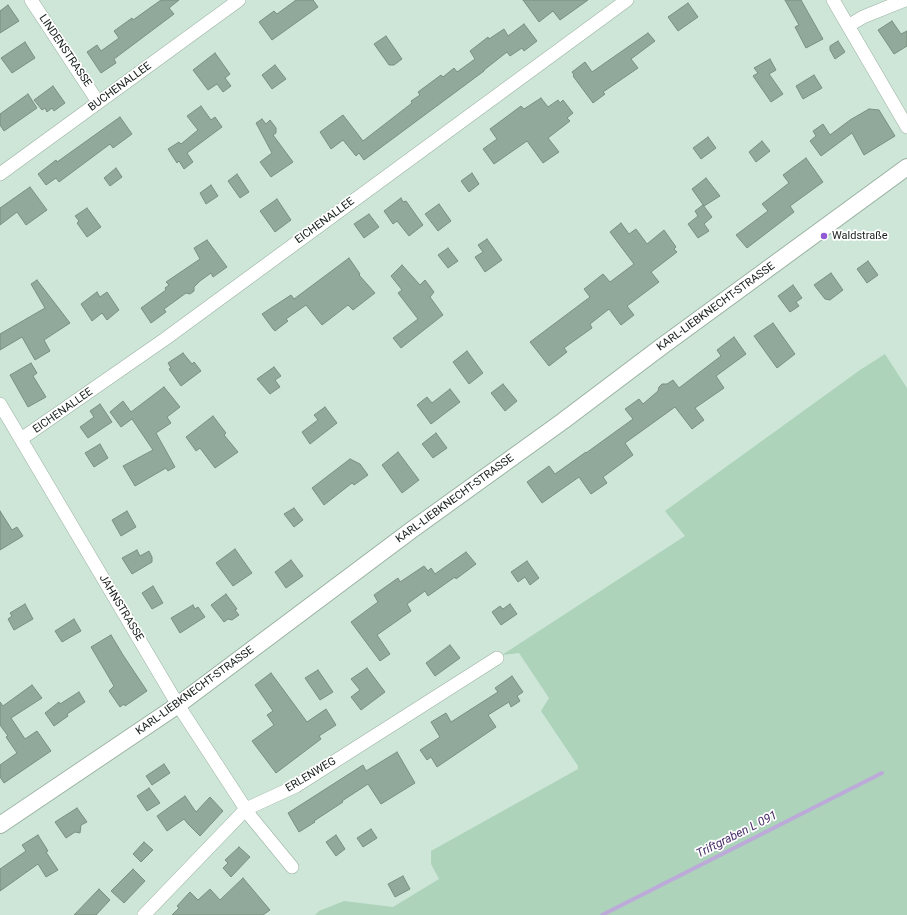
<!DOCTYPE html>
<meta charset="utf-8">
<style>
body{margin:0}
canvas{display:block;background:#cde6d7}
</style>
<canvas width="907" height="915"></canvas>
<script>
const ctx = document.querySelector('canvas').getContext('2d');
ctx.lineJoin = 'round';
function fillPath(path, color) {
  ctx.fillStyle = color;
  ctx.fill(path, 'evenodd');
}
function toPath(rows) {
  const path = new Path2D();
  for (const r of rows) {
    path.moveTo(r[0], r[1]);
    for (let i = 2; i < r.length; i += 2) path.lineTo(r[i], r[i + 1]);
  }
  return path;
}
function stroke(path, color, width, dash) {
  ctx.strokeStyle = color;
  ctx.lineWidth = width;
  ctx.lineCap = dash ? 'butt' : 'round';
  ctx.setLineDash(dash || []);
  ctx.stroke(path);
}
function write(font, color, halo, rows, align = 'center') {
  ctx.font = font + ' Roboto,sans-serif';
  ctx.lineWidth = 3.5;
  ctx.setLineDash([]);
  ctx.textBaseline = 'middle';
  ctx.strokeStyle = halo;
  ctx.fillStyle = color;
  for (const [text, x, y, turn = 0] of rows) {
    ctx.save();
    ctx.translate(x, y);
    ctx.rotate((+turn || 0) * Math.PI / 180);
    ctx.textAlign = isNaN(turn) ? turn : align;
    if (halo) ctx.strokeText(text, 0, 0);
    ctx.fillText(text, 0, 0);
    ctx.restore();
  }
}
const green = toPath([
 [885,354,907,388,907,915,315,915,319,911,344,901,393,907,439,879,431,864,431,851,578,769,578,766,541,711,549,698,519,653,502,655,685,536,665,511,860,370]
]);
const stream = toPath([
 [602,915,882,773]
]);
const building = toPath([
 [161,0,179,0,169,8,174,14,114,59,116,63,101,73,87,52,97,45,101,51,119,38,114,31,132,18,133,20,161,0],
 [296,0,313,0,318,7,272,40,259,22,274,11,277,14,296,0],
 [523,0,588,0,560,20,553,11,539,22,523,0],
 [785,0,801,0,823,39,806,48,795,27,799,25,785,0],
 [688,3,698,17,678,31,668,17,688,3],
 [8,5,19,21,0,33,0,11,8,5],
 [892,21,901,34,907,31,907,46,894,54,878,30,892,21],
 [524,24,537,41,524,51,522,48,510,56,507,52,484,70,484,71,364,160,359,153,356,156,343,140,331,149,320,132,343,115,363,141,412,103,411,101,420,95,418,92,441,75,443,77,454,68,457,72,475,59,470,51,488,37,489,39,504,29,508,36,524,24],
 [648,33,655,41,631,59,638,68,603,92,605,94,593,103,573,76,574,75,572,72,585,62,592,72,648,33],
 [386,36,402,59,394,65,389,65,374,44,386,36],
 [838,41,845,52,835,59,830,50,830,46,838,41],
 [25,42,35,58,12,73,1,58,25,42],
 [215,53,230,74,225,78,231,86,223,92,217,84,208,90,193,70,215,53],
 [770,59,776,70,769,74,783,94,771,102,753,76,758,73,754,68,770,59],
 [275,65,286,79,272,89,262,75,275,65],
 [814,75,822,88,803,99,796,86,814,75],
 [53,86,65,103,54,111,52,108,47,112,45,108,42,110,34,100,53,86],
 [28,94,37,108,4,131,0,125,0,114,28,94],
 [541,98,548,107,558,100,560,103,563,100,573,113,567,118,570,121,548,138,559,152,543,163,527,141,494,164,483,149,497,139,490,129,521,106,524,109,541,98],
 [201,106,211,120,215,117,222,127,187,153,193,162,184,169,179,161,177,163,168,149,179,142,181,144,198,130,187,116,201,106],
 [869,109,879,110,895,136,864,155,852,133,821,156,810,141,816,136,813,131,823,124,830,135,850,120,869,109],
 [120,117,132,134,113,148,110,144,59,182,56,178,46,185,38,174,56,160,57,162,120,117],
 [262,119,266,124,270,120,276,128,276,133,273,135,293,162,271,177,260,162,272,153,256,123,262,119],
 [708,137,716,148,701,159,693,148,708,137],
 [762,141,770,151,756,162,749,152,762,141],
 [806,158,823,182,790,206,794,212,747,248,736,235,768,211,762,204,789,183,783,175,806,158],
 [116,168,122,177,110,186,104,178,116,168],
 [472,173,479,184,469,192,461,181,472,173],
 [237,174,249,192,240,198,228,181,237,174],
 [706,178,720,196,704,206,692,189,706,178],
 [211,185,218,196,206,204,200,193,211,185],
 [30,187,47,210,26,225,17,212,0,225,0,208,30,187],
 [401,198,403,202,406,201,423,225,409,236,397,221,393,224,384,211,401,198],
 [277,199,291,220,275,232,260,211,277,199],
 [439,204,451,221,438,231,425,214,439,204],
 [703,205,712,217,704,224,709,231,698,238,688,224,698,216,695,211,703,205],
 [87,208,101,227,87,237,77,223,79,221,75,216,87,208],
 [369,214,379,227,364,238,354,224,369,214],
 [621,223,629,234,636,229,647,244,664,230,676,247,674,249,677,252,651,272,659,282,627,306,634,315,621,325,609,309,590,324,592,328,564,348,567,352,549,366,530,342,590,297,584,289,603,274,610,282,634,264,610,232,621,223],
 [487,239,502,260,485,272,475,257,483,252,478,245,487,239],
 [207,240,227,267,213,277,211,273,200,281,194,287,194,291,190,294,186,293,164,309,166,312,151,323,141,308,166,290,165,288,169,285,166,282,200,259,194,248,207,240],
 [448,248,458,261,448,268,438,255,448,248],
 [349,258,360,274,359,275,375,293,353,310,348,305,322,325,306,305,286,319,288,321,275,331,273,329,262,314,291,295,294,299,349,258],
 [868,261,878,275,867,283,857,269,868,261],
 [402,265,420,285,425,280,434,292,430,297,443,315,401,348,393,338,418,319,398,293,402,290,391,276,402,265],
 [831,273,843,290,830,300,825,299,814,285,831,273],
 [37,280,70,323,44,340,50,351,35,360,22,337,0,350,0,334,45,308,31,284,37,280],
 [793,285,802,298,796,302,799,306,790,312,778,296,793,285],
 [97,292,100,297,107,292,119,310,107,320,102,313,92,321,81,304,97,292],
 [773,323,795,354,777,368,754,336,773,323],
 [734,337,746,354,716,376,724,388,695,408,704,420,692,429,675,407,625,443,633,455,603,477,607,483,591,494,579,477,542,503,527,482,549,466,555,474,586,452,586,453,633,419,625,409,639,399,643,404,658,391,659,387,662,384,667,384,673,380,679,388,721,356,717,350,734,337],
 [467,351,483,373,469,384,453,362,467,351],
 [183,353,192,364,194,362,201,371,181,386,169,369,171,368,168,363,183,353],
 [31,363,37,373,33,376,46,397,28,407,10,375,31,363],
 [274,367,281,376,275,380,280,387,270,394,257,379,274,367],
 [503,384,517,401,505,411,491,393,503,384],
 [164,387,180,407,167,417,171,423,156,433,175,467,168,471,166,468,135,486,123,466,153,450,132,419,121,427,110,412,123,401,131,412,164,387],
 [450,389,460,402,431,424,417,405,427,397,432,403,450,389],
 [100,404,112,422,88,438,80,427,94,417,90,411,100,404],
 [325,407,337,423,310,444,302,432,318,420,314,415,325,407],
 [213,416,226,433,224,435,238,452,215,468,200,448,196,451,186,437,213,416],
 [436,433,447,448,433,458,422,444,436,433],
 [100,444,108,458,94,467,85,453,100,444],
 [398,452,419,480,402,493,382,465,398,452],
 [350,459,360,464,368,475,354,485,352,483,324,505,312,488,350,459],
 [294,508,303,520,294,527,284,514,294,508],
 [0,511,12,530,17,527,23,536,0,550,0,511],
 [127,511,136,527,121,536,112,520,127,511],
 [235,549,252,573,233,586,216,563,235,549],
 [137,550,140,556,149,551,152,557,152,562,132,574,122,558,137,550],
 [466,552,476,564,456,579,455,577,428,596,425,591,407,604,411,611,377,635,390,654,380,661,351,622,378,602,374,595,398,578,400,582,424,566,428,571,431,568,435,574,466,552],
 [291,560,303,576,286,588,275,572,291,560],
 [527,561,539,578,530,585,525,577,518,582,511,572,527,561],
 [153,586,163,603,152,609,142,593,153,586],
 [226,594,237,609,235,610,239,615,232,620,228,619,224,622,211,605,226,594],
 [25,604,33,619,14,630,8,619,12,616,10,613,25,604],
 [510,604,517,614,501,625,492,612,500,606,503,609,510,604],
 [193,605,195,609,198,607,205,617,180,633,171,618,193,605],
 [74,619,81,631,62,642,55,631,74,619],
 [111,635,123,655,147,691,125,706,124,704,120,707,109,691,114,686,91,647,111,635],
 [450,645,460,658,435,676,426,663,450,645],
 [367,668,385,692,361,710,351,697,360,690,351,679,367,668],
 [318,670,333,692,320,700,305,678,318,670],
 [271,673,307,722,326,709,336,725,319,736,321,739,276,773,252,741,274,725,267,715,273,711,255,685,271,673],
 [512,676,523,692,517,696,520,701,511,707,509,702,488,715,496,727,437,767,431,757,427,760,420,750,440,737,431,722,446,713,451,722,498,692,495,688,512,676],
 [32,685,42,698,11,718,25,739,37,731,51,751,4,783,0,777,0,765,17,753,6,737,8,736,0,725,0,702,3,706,32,685],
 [79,692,85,702,67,714,68,716,54,726,45,713,59,702,60,704,79,692],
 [397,752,415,783,381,804,368,784,342,801,343,802,314,821,315,822,299,832,288,813,363,765,366,771,397,752],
 [164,764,170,773,152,785,146,776,164,764],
 [149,788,160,803,147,811,137,796,149,788],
 [185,796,196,812,210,797,223,811,200,836,188,824,184,819,167,831,157,816,185,796],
 [77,808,87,822,81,825,80,833,75,832,66,838,55,822,77,808],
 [371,829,377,838,363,847,357,838,371,829],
 [38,835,48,851,46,852,58,870,46,877,38,864,0,891,0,869,26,851,22,845,38,835],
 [336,835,345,849,336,856,326,842,336,835],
 [144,842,153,850,141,862,133,854,144,842],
 [239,847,250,857,231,877,223,868,228,863,225,860,239,847],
 [133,869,145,881,124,903,111,891,133,869],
 [403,876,410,889,395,897,388,884,403,876],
 [243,878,270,910,263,915,172,915,179,908,177,906,190,892,198,900,210,889,220,900,243,878],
 [99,889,110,900,96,915,74,915,99,889]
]);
const minor = toPath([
 [31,0,98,102],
 [833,0,907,127],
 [848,26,863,17,905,0],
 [0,174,239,0],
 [0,404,178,705,251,817,292,867],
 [21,439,165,339,627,0],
 [144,915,246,809,296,786,497,658]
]);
const tertiary = toPath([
 [0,825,178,705,413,529,563,421,661,347,907,167]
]);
const markers = [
 [824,236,4,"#925bd3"]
];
const streetNames = [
 ["LINDENSTRASSE",65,51,56],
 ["BUCHENALLEE",120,87,-36],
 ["EICHENALLEE",325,221,-36],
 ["KARL-LIEBKNECHT-STRASSE",716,307,-36],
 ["EICHENALLEE",63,411,-35],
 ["KARL-LIEBKNECHT-STRASSE",455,499,-36],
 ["JAHNSTRASSE",121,608,59],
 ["KARL-LIEBKNECHT-STRASSE",195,691,-36],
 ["ERLENWEG",311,775,-31]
];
const poiNames = [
 ["Waldstraße",832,236]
];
const waterNames = [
 ["Triftgraben L 091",737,835,-27]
];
fillPath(green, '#add3bb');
stroke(stream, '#bcaad9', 4);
fillPath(building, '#91a99a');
stroke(building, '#799081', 1);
stroke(minor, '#9ab1a2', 14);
stroke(tertiary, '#9ab1a2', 18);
stroke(minor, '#fff', 13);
stroke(tertiary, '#fff', 16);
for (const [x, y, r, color] of markers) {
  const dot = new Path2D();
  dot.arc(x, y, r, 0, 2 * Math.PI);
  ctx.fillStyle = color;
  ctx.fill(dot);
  stroke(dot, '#fff', 1.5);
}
write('11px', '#17201b', '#fff', streetNames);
write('11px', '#17201b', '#fff', poiNames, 'left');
write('italic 12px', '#472d67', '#fff', waterNames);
</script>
